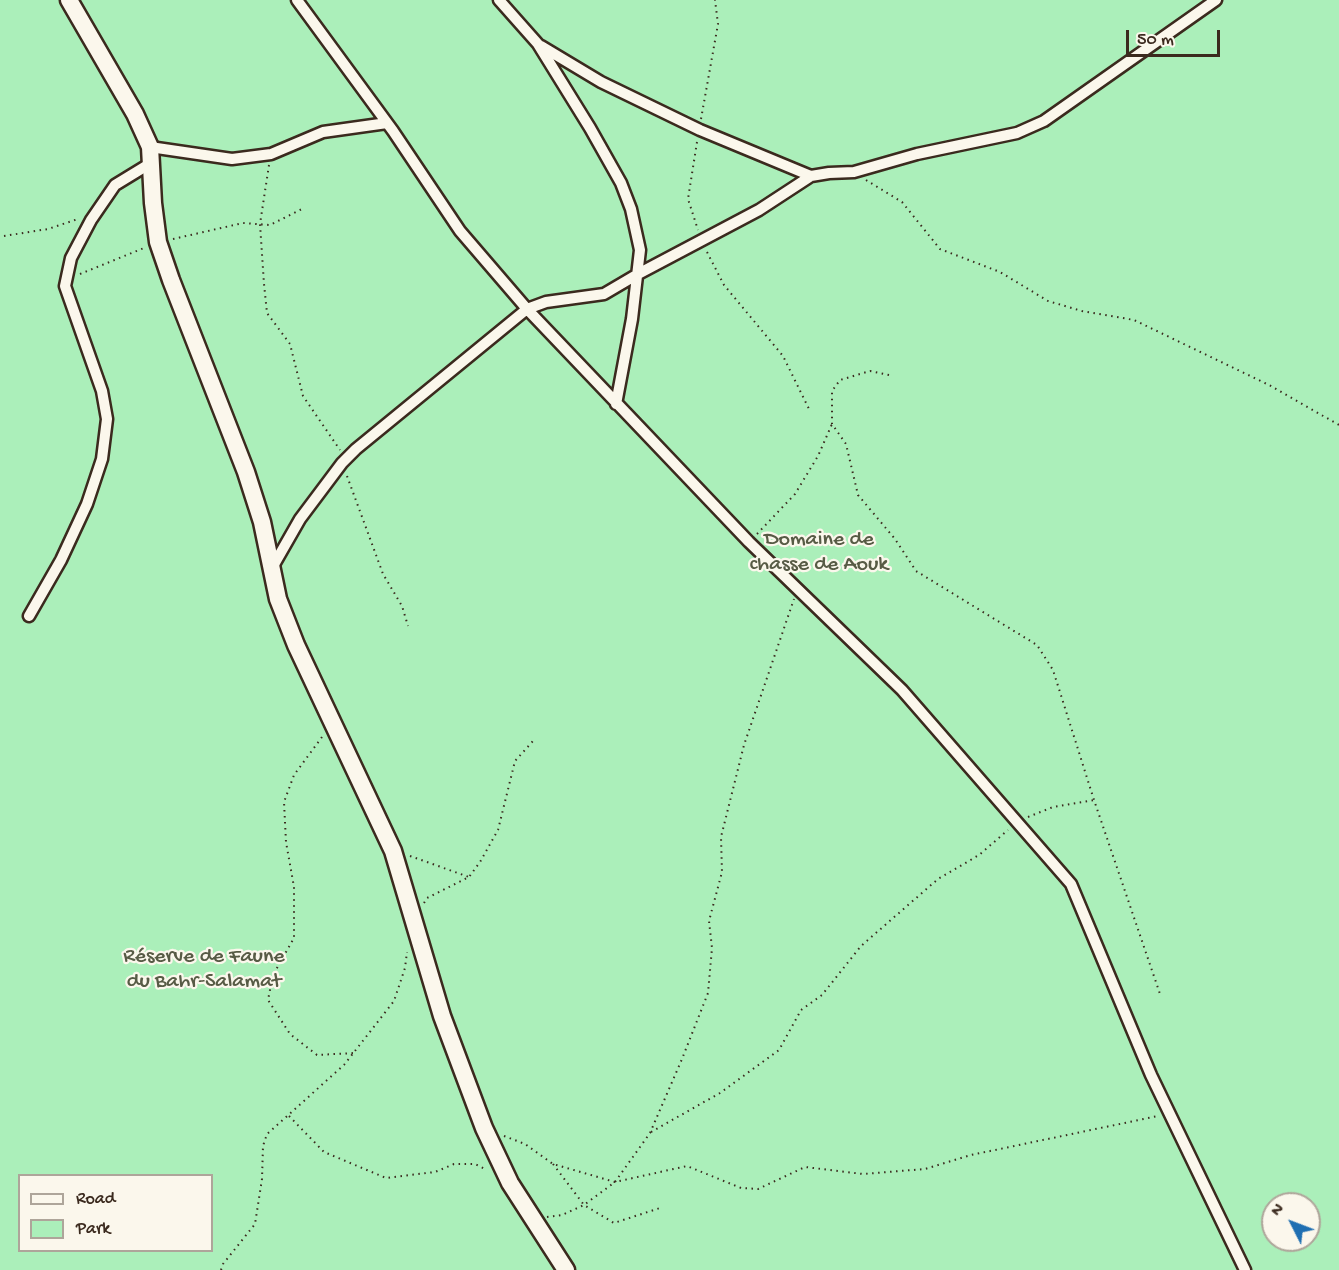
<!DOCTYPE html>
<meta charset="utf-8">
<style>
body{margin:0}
#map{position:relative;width:1339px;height:1270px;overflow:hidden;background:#f7eadb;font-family:"Gochi Hand",sans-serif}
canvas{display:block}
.legend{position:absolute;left:18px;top:1174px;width:195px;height:78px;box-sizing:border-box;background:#fbf7ec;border:2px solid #aea59a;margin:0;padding:8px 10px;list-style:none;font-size:18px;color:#3b2a1e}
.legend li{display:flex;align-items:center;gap:12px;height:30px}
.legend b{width:30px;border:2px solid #aea59a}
.north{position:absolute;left:1261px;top:1192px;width:60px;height:60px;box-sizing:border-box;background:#fbf7ec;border:2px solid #aea59a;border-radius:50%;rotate:312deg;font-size:16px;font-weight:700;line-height:24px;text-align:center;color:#3b2a1e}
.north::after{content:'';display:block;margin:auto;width:21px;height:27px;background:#1f6fb2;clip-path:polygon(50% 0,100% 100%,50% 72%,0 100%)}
.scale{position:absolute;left:1126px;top:30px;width:94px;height:27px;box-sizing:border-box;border:3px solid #3b2a1e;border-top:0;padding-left:8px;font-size:18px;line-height:21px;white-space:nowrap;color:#3b2a1e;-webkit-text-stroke:4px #fbf7ec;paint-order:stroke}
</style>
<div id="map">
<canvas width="1339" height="1270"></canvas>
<ul class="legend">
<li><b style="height:8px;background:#fbf7ec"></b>Road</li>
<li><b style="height:16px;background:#abefba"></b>Park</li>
</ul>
<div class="north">N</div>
<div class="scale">50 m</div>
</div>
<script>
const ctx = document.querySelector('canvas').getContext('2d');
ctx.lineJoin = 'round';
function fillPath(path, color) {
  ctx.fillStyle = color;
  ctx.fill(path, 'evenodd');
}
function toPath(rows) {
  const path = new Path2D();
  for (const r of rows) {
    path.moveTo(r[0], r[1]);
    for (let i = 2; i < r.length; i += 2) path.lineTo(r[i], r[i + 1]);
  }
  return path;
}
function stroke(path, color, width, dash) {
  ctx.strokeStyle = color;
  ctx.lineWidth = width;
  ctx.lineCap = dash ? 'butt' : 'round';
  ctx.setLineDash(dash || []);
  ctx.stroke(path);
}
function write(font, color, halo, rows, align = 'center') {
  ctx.font = font + ' "Gochi Hand",sans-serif';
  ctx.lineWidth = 4.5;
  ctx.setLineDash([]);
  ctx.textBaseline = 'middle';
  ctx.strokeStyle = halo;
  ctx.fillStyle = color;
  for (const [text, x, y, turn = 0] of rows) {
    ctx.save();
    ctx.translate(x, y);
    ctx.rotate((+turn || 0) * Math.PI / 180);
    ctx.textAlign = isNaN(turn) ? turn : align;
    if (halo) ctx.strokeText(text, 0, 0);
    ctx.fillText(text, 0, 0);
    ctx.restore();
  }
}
const green = toPath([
 [0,0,1339,0,1339,1270,0,1270],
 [20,1176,212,1176,212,1250,20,1250],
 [1273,1204,1309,1204,1309,1240,1273,1240]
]);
const path = toPath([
 [701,119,718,24,715,0],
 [697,142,688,199,698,230],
 [269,165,260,224,264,284,267,313,290,344,303,396,340,450],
 [866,180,902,202,940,249,1000,272,1048,301,1082,311,1134,320,1269,385,1339,425],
 [4,236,48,229,78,219],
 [173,239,243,223,270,225,302,209],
 [707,252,724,285,783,356,809,409],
 [80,274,144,248],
 [889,375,870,371,840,380,832,391,832,424,846,444,858,495,895,539,916,571,1037,645,1053,670,1094,800,1160,994],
 [347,476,383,574,402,606,408,626],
 [757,534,795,494,818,456,832,424],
 [322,737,294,775,284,802,286,842,294,887,294,938,273,975,268,1000,290,1034,317,1055,354,1053],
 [1028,817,1053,807,1094,800],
 [410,856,469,877],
 [424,903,427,898,469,877,480,862,498,830,515,761,533,741],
 [289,1116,324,1152,386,1178,435,1172,454,1164,475,1164,487,1170],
 [651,1132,720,1093,779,1050,801,1010,822,995,861,946,938,879,979,855,1008,830],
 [504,1136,525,1144,553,1164,615,1182,687,1166,741,1188,758,1189,805,1167,863,1174,925,1169,971,1155,1158,1116],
 [553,1164,584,1205,614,1223,663,1207],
 [547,1217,562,1215,584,1205,615,1182,650,1133,682,1059,708,993,712,948,709,921,722,872,721,837,744,745,794,599],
 [221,1270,223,1264,255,1224,262,1179,263,1146,267,1134,344,1065,394,1001,405,968,407,952]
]);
const minor = toPath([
 [297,0,393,131,460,231,527,309,749,542,902,690,1071,884,1151,1075,1245,1270],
 [499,0,538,44,590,128,621,183,631,209,640,250,632,319,616,404],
 [541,46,601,82,700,130,811,176],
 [150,147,232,159,271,154,323,132,387,123],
 [272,568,300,519,342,463,356,449,527,309,546,302,604,294,638,274,759,210,811,176,829,173,854,172,917,154,1017,133,1044,121,1216,0],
 [29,616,61,560,87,504,102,459,107,419,102,391,65,286,71,258,91,220,115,185,151,163]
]);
const primary = toPath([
 [69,0,135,114,150,147,153,203,158,242,171,280,246,472,262,522,278,599,296,645,393,851,442,1016,484,1128,510,1183,566,1270]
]);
const parkNames = [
 ["Domaine de",819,541],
 ["chasse de Aouk",819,566],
 ["Réserve de Faune",204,958],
 ["du Bahr-Salamat",204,983]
];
fillPath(green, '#abefba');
stroke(minor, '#3b2a1e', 15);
stroke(primary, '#3b2a1e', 21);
stroke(path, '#3b2a1e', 2, [1.5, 4.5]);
stroke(minor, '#fbf7ec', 10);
stroke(primary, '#fbf7ec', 16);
write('22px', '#575b45', '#fbf7ec', parkNames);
</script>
